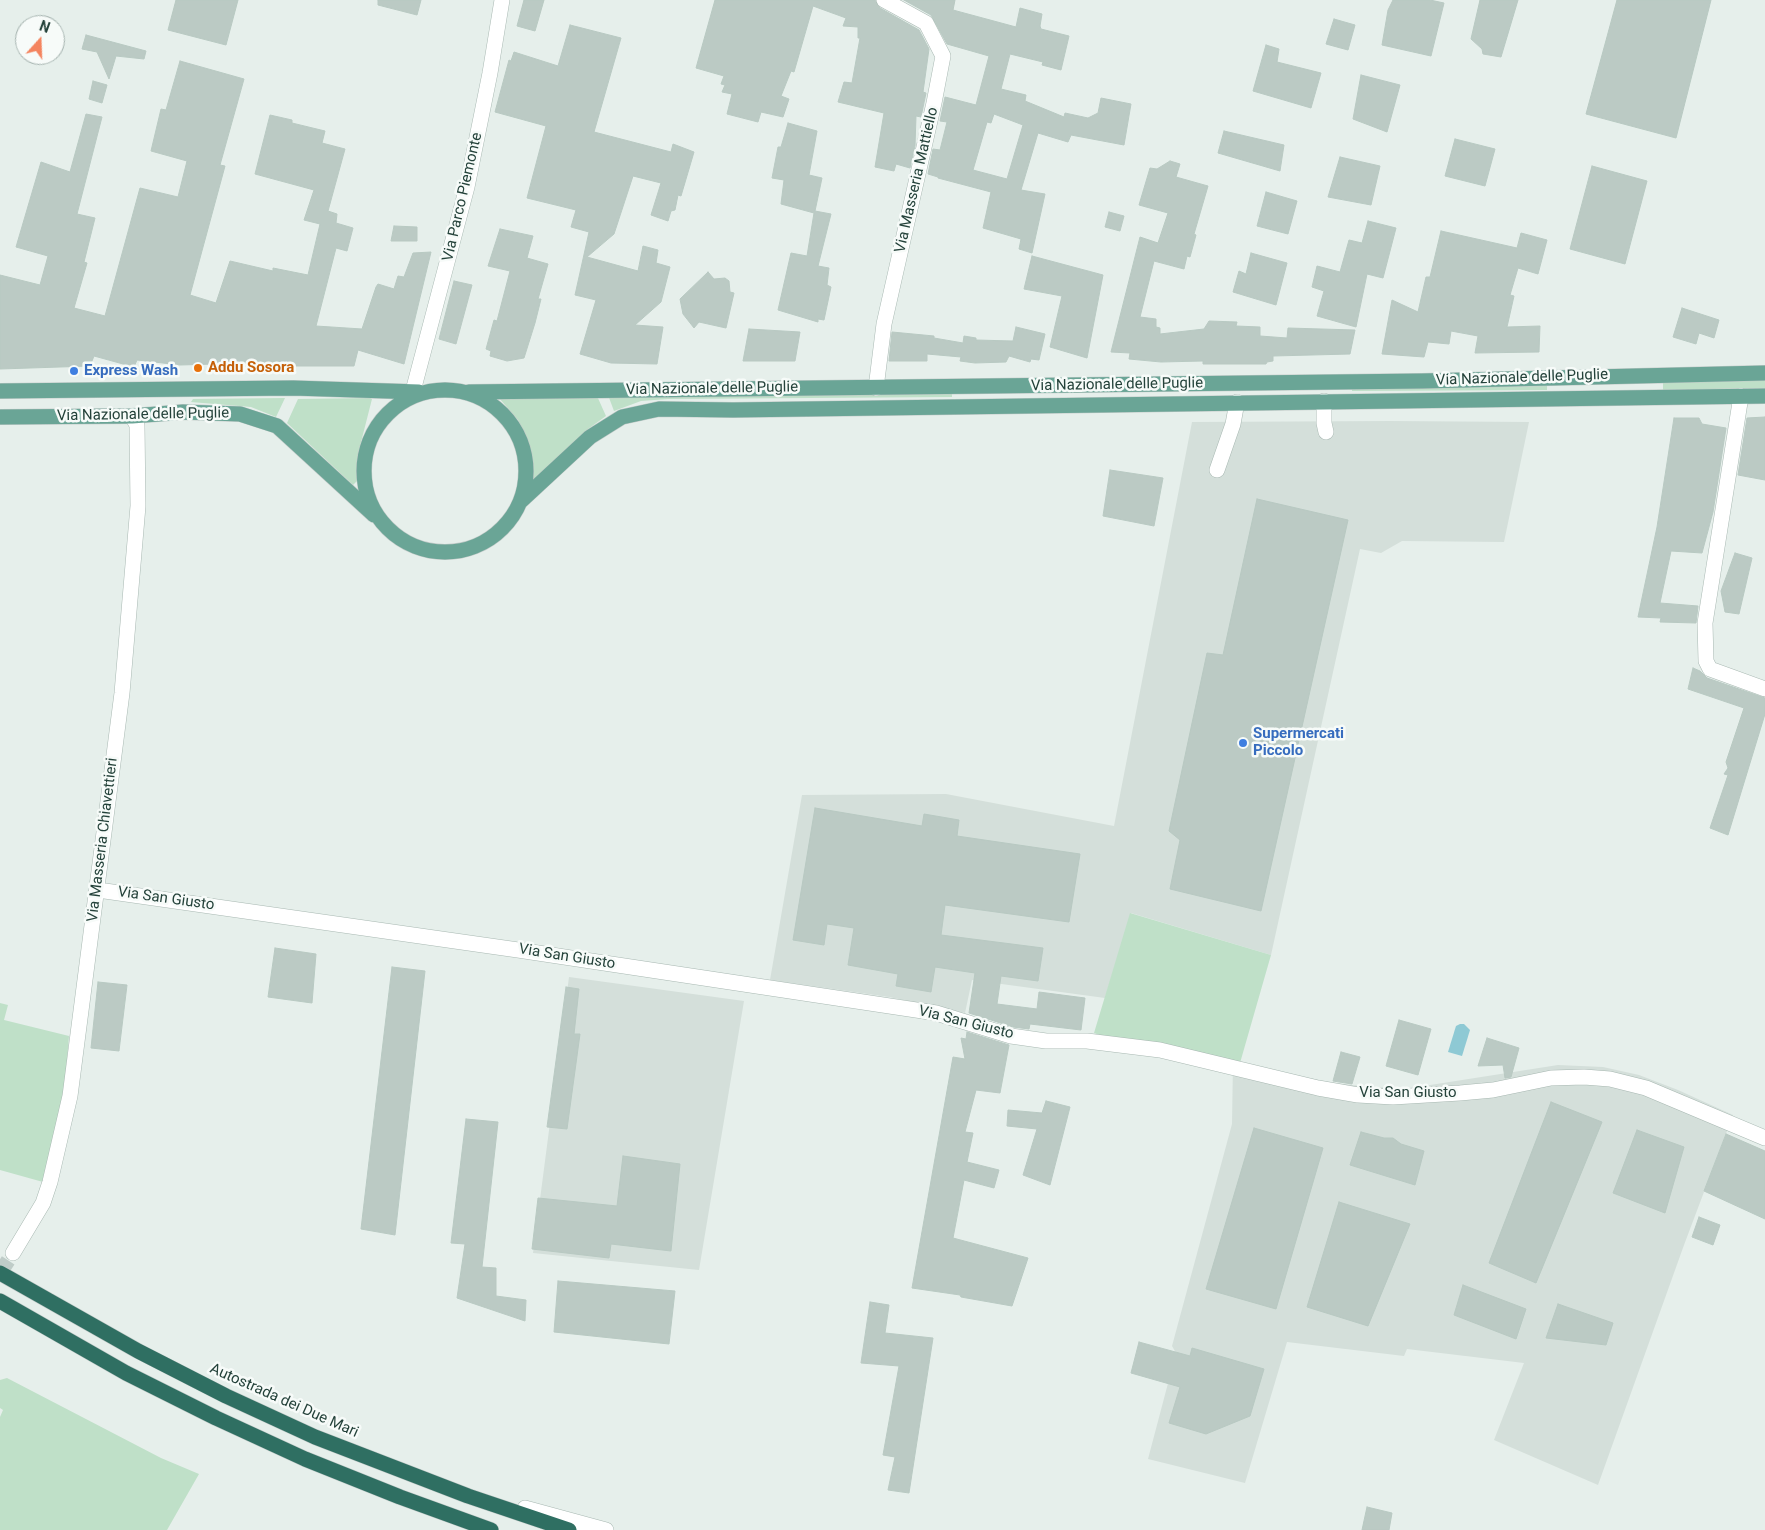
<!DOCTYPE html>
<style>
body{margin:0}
#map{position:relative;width:1765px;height:1530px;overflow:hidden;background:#e6efeb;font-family:Roboto,sans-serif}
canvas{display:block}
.north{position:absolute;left:15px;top:15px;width:50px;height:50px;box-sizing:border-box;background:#f7fbf9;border:1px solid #a3b1ad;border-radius:50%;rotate:20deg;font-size:14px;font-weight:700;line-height:20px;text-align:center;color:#24423a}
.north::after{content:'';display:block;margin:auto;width:18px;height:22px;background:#f4845f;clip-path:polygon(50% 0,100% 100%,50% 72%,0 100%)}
</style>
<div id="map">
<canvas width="1765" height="1530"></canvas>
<div class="north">N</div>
</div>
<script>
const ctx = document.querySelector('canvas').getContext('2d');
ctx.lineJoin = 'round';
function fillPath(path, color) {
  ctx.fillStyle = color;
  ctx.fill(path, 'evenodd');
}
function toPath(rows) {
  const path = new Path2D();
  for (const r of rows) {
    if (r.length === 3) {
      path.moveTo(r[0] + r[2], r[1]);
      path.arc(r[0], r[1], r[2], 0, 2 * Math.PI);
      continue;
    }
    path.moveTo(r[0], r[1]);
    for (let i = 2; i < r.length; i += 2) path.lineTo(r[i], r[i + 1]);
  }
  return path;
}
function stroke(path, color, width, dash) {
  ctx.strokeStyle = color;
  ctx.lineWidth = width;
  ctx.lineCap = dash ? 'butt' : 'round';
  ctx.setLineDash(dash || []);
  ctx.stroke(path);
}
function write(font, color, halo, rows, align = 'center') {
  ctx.font = font + ' Roboto,sans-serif';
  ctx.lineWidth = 5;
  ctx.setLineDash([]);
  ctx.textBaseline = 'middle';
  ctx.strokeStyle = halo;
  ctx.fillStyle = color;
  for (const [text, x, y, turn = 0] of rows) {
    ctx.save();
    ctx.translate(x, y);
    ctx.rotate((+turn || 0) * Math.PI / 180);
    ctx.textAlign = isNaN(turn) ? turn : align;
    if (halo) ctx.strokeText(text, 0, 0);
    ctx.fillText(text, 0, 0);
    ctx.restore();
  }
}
const built = toPath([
 [1390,421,1529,422,1504,542,1402,541,1381,553,1360,549,1271,955,1131,913,1105,998,972,980,965,1013,889,997,770,980,802,795,946,794,1114,826,1192,422],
 [569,977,744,1001,699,1270,533,1253],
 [1233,1062,1328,1082,1369,1087,1411,1088,1558,1065,1603,1067,1639,1075,1678,1090,1733,1115,1684,1245,1598,1485,1494,1440,1524,1363,1407,1349,1404,1356,1287,1342,1245,1483,1148,1459,1176,1353,1172,1346,1232,1124]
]);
const green = toPath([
 [1765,380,1765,388,1663,390,1663,382],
 [1547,386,1547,390,1352,391,1352,388],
 [952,392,952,397,668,399,641,401,614,411,608,395],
 [597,396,606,416,588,429,537,480,533,481,529,443,518,420,499,398],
 [285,398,276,417,251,407,191,402,193,399],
 [370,398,372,399,358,454,357,481,353,485,287,423,298,399],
 [1130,913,1271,955,1240,1063,1102,1036,1094,1033],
 [0,1003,8,1005,4,1020,69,1036,65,1085,43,1182,0,1170],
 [7,1378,161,1458,199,1474,167,1530,0,1530,0,1417,3,1410,0,1408,0,1380]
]);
const water = toPath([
 [1460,1024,1464,1024,1470,1030,1462,1056,1448,1052,1456,1026]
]);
const building = toPath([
 [176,0,238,0,226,45,168,30,176,0],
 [378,0,421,0,417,15,378,5,378,0],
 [524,0,544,0,535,31,517,26,524,0],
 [715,0,875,0,880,8,919,30,929,49,923,92,926,93,921,117,916,116,915,146,910,168,896,164,894,171,875,167,884,113,838,102,844,82,852,83,860,38,858,38,858,27,843,26,846,18,813,6,794,72,791,71,781,96,789,99,783,117,761,112,758,122,727,114,732,94,722,92,725,85,721,84,724,76,696,68,715,0],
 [904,0,955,0,953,10,1016,27,1020,8,1042,14,1040,26,1041,29,1069,36,1061,70,1042,65,1043,62,1010,54,1001,89,1026,95,1025,101,1064,117,1065,113,1088,118,1098,113,1101,98,1131,104,1124,145,1071,135,1068,142,1038,133,1021,190,1045,194,1032,253,1019,249,1021,239,983,228,991,192,938,178,938,177,928,174,933,149,940,150,947,122,940,121,945,97,976,105,989,56,947,44,931,15,904,0],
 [994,114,1023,125,1007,179,973,170,987,122,991,123,994,114],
 [1393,0,1430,0,1444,3,1431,56,1382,45,1388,10,1393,0],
 [1480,0,1518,0,1501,57,1483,54,1482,49,1471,39,1480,0],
 [1617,0,1711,0,1676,138,1586,114,1617,0],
 [1334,19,1355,25,1348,50,1326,44,1334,19],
 [570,25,621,38,594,132,671,152,673,144,694,152,681,196,678,195,675,210,671,211,668,221,651,215,661,183,633,176,614,234,587,257,638,271,643,246,658,250,656,263,670,267,661,302,635,325,663,327,657,364,611,363,580,354,596,300,575,295,589,232,571,227,576,210,527,198,546,126,495,112,509,60,511,61,514,52,558,66,570,25],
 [86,35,146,51,144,59,116,56,109,79,97,52,82,49,86,35],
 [1266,45,1279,49,1277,62,1321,73,1311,108,1253,91,1266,45],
 [180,61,244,79,220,165,225,166,190,295,216,303,230,261,273,271,273,268,308,275,320,224,304,220,314,190,255,174,270,115,292,120,292,123,325,131,322,143,345,149,328,211,337,214,336,223,353,228,347,251,336,248,316,326,362,329,376,287,378,284,394,289,398,276,404,277,413,253,431,252,404,364,358,350,354,366,285,366,284,362,180,365,137,360,134,367,94,356,90,366,0,369,0,275,40,285,48,256,16,247,41,162,70,172,86,114,102,117,77,214,95,218,84,262,87,263,74,308,105,316,140,188,178,197,187,161,151,151,161,109,166,110,180,61],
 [1361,75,1400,85,1387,132,1353,119,1361,75],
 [93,81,107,85,102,103,89,99,93,81],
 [788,123,817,131,809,175,822,178,815,211,831,214,818,266,829,268,827,285,831,287,824,320,818,319,818,322,778,310,791,253,807,256,814,213,781,204,784,180,772,178,778,147,781,147,788,123],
 [1224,131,1284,145,1280,171,1218,153,1224,131],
 [1455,139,1495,149,1485,186,1445,176,1455,139],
 [1340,157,1380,166,1371,205,1328,197,1340,157],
 [1170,161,1180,164,1176,177,1208,186,1194,234,1196,235,1190,257,1187,256,1184,269,1154,261,1140,317,1156,319,1156,327,1160,328,1160,334,1204,329,1209,321,1237,322,1236,326,1260,327,1260,336,1287,338,1288,328,1355,330,1350,354,1273,356,1273,361,1267,362,1266,364,1203,364,1203,361,1161,362,1129,359,1130,353,1111,352,1140,237,1158,243,1168,213,1139,205,1150,168,1157,169,1170,161],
 [1592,166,1647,181,1625,264,1570,249,1592,166],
 [1266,192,1297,201,1288,234,1257,226,1266,192],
 [1109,212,1124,216,1120,231,1105,227,1109,212],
 [1368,221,1396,228,1383,278,1367,274,1356,327,1317,316,1324,291,1312,287,1317,266,1340,272,1349,240,1362,243,1368,221],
 [394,226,417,227,417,241,391,241,394,226],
 [500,229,533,236,527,258,548,264,538,299,541,299,535,323,524,358,507,361,490,356,491,351,486,349,494,320,497,321,510,271,488,266,500,229],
 [1441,231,1517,248,1521,233,1547,240,1538,274,1518,268,1510,295,1514,296,1507,327,1540,326,1539,352,1475,353,1478,336,1451,331,1449,344,1428,342,1424,357,1382,354,1392,300,1418,312,1426,277,1430,277,1441,231],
 [1251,253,1287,263,1276,305,1233,292,1239,271,1246,274,1251,253],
 [1032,256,1103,275,1087,358,1050,347,1062,296,1024,289,1032,256],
 [708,272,714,279,725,278,729,281,730,292,734,293,726,328,699,322,694,328,683,314,680,299,708,272],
 [454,281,472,285,456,344,439,339,454,281],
 [1682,308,1719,320,1714,338,1699,333,1696,344,1673,337,1682,308],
 [1016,327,1045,334,1039,360,1031,359,1030,362,1009,356,1006,362,975,363,960,361,961,357,927,354,927,361,889,361,892,332,934,336,934,338,963,343,964,336,976,338,976,340,1013,341,1016,327],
 [749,329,800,332,795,361,743,361,749,329],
 [1765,417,1765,480,1738,475,1747,418,1765,417],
 [1674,418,1699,418,1702,424,1726,428,1713,512,1702,553,1671,551,1660,603,1698,606,1696,623,1660,622,1661,618,1638,617,1657,527,1674,418],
 [1110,470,1163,478,1154,526,1103,516,1110,470],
 [1257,499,1348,520,1261,911,1170,889,1180,840,1169,831,1207,653,1223,655,1257,499],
 [1735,553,1752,558,1739,614,1725,612,1721,591,1735,553],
 [1693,668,1700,671,1707,678,1765,698,1765,714,1728,835,1710,828,1728,775,1724,774,1728,768,1726,762,1744,708,1688,689,1693,668],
 [815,808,922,826,924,814,959,820,957,836,1080,854,1069,922,945,905,941,935,1043,948,1038,981,1001,976,997,1004,1037,1009,1039,992,1085,998,1081,1030,1030,1024,1029,1029,1013,1027,969,1013,975,973,935,967,931,992,896,986,898,974,848,965,854,928,827,924,824,945,793,940,815,808],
 [275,948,316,954,312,1003,268,997,275,948],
 [392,967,425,971,395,1235,361,1229,392,967],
 [98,982,127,985,119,1051,91,1048,98,982],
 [566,987,579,989,574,1034,580,1034,567,1129,547,1127,566,987],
 [1399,1020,1431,1029,1418,1075,1386,1066,1399,1020],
 [967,1032,1009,1045,1000,1093,976,1090,965,1132,973,1133,967,1162,999,1170,994,1188,964,1180,953,1238,1028,1258,1012,1306,961,1297,960,1295,912,1288,953,1057,965,1059,961,1038,966,1039,967,1032],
 [1487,1038,1519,1048,1511,1077,1505,1078,1503,1065,1478,1066,1487,1038],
 [1341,1052,1360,1057,1352,1084,1333,1081,1341,1052],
 [1046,1101,1070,1107,1050,1185,1023,1175,1037,1129,1007,1126,1008,1110,1042,1113,1046,1101],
 [1551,1102,1602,1122,1536,1283,1489,1263,1551,1102],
 [466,1119,498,1122,482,1267,496,1268,496,1296,526,1300,525,1321,457,1298,465,1244,451,1243,466,1119],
 [1254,1128,1323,1148,1276,1309,1206,1289,1254,1128],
 [1637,1130,1684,1147,1665,1213,1613,1193,1637,1130],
 [1361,1132,1384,1138,1393,1138,1401,1144,1424,1151,1415,1185,1350,1165,1361,1132],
 [1726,1134,1765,1151,1765,1219,1704,1191,1726,1134],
 [623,1156,680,1164,671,1251,611,1244,609,1258,532,1249,538,1198,617,1206,623,1156],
 [1339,1202,1410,1224,1368,1326,1307,1307,1339,1202],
 [1699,1217,1720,1225,1713,1245,1692,1237,1699,1217],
 [558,1281,675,1291,669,1344,554,1332,558,1281],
 [1463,1285,1526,1309,1516,1339,1454,1315,1463,1285],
 [870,1302,889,1305,885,1333,933,1338,909,1493,888,1490,895,1457,883,1455,899,1366,861,1363,870,1302],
 [1558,1304,1613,1323,1606,1345,1546,1338,1558,1304],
 [1139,1342,1190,1356,1192,1348,1264,1369,1250,1416,1206,1434,1169,1423,1180,1387,1131,1373,1139,1342],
 [1367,1507,1392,1513,1389,1530,1362,1530,1367,1507]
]);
const minorTunnel = toPath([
 [0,1273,13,1253]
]);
const minor = toPath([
 [876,388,884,324,934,103,943,56,926,23,884,0],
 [413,391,467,187,490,73,502,0],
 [1741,396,1705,623,1706,661,1710,669,1765,689],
 [1324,401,1324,423,1326,432],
 [1217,470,1233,424,1237,402],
 [98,890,518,950,936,1013,1011,1036,1046,1041,1087,1041,1160,1050,1318,1088,1358,1095,1393,1097,1460,1093,1493,1090,1551,1078,1584,1077,1610,1079,1646,1088,1765,1138],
 [13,1253,43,1203,50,1182,70,1096,122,693,138,506,137,425,132,416],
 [525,1508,606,1530]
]);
const major = toPath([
 [445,471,81],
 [0,391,293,388,419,392],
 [469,392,1422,381,1765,373],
 [0,417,132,416,183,412,240,414,277,426,374,515],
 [521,501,590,437,622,417,659,409,733,410,1765,396]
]);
const highway = toPath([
 [0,1273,138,1351,226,1396,315,1437,468,1496,569,1530],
 [0,1301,126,1373,216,1418,305,1459,400,1497,491,1530]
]);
const markers = [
 [198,368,5,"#e8710a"],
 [74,371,5,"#3f7fe0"],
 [1243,743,5,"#3f7fe0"]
];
const streetNames = [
 ["Via Masseria Mattiello",917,180,-77],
 ["Via Parco Piemonte",463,197,-77],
 ["Via Nazionale delle Puglie",1522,378,-2],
 ["Via Nazionale delle Puglie",1117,385,-1],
 ["Via Nazionale delle Puglie",712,389,-1],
 ["Via Nazionale delle Puglie",143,415,-1],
 ["Via Masseria Chiavettieri",103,840,-83],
 ["Via San Giusto",166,899,8],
 ["Via San Giusto",567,957,9],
 ["Via San Giusto",966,1023,14],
 ["Via San Giusto",1408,1093],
 ["Autostrada dei Due Mari",284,1401,24]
];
const foodNames = [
 ["Addu Sosora",208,368]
];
const shopNames = [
 ["Express Wash",84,371],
 ["Supermercati",1253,734],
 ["Piccolo",1253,751]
];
fillPath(built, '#d4dfda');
fillPath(green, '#bfe0c8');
fillPath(water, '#8ec9d4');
fillPath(building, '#bbcac4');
stroke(building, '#b8c9c2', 1);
stroke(minorTunnel, '#bfccc8', 15, [15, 8]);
stroke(minor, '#a8b8b2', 16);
stroke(major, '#c2cac8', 16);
stroke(highway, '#c2cac8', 16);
stroke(minor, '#fff', 15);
stroke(major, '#6aa596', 15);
stroke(highway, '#2f6f62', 15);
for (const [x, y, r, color] of markers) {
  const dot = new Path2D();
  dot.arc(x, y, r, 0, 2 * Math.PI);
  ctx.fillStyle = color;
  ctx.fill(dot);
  stroke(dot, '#f7fbf9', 2);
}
write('15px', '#24423a', '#f7fbf9', streetNames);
write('bold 15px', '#c56008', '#f7fbf9', foodNames, 'left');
write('bold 15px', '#366cbe', '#f7fbf9', shopNames, 'left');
</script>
